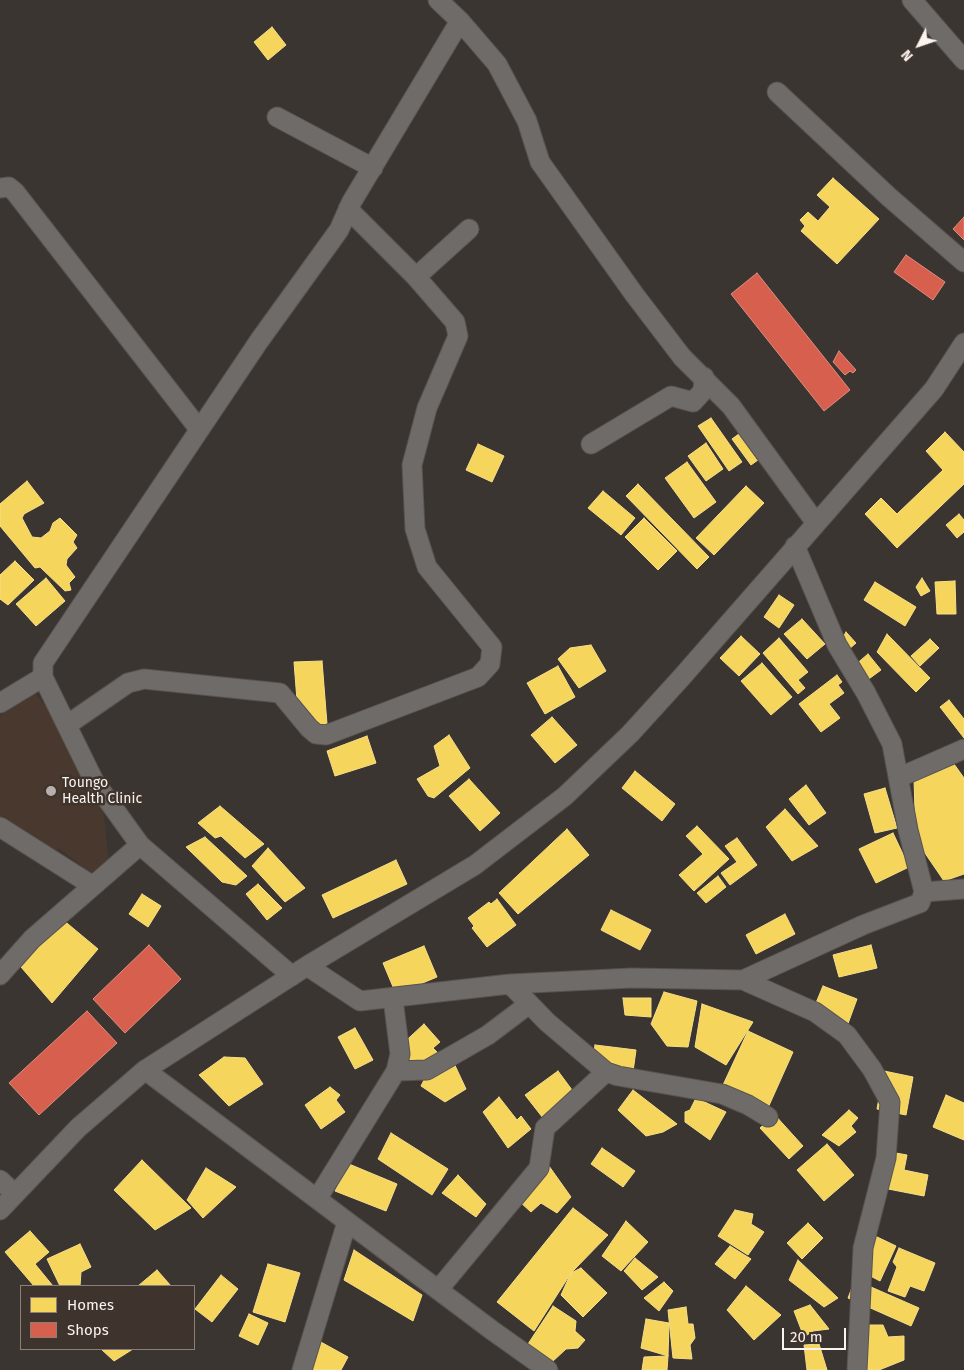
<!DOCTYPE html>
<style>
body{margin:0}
#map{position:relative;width:964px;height:1370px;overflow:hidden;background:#3b3531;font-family:"Fira Sans",sans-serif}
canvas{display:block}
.legend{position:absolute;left:20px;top:1285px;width:175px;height:65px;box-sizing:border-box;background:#3f342d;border:1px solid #8a807a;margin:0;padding:6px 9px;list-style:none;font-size:15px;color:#faf3ee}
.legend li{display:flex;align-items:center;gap:10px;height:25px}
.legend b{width:25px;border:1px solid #8a807a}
.north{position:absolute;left:894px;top:20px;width:50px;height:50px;-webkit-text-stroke:4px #3f342d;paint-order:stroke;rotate:229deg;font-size:14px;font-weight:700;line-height:20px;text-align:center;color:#faf3ee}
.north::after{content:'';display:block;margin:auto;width:18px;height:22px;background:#faf3ee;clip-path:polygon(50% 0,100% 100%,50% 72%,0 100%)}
.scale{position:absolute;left:782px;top:1328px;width:64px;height:22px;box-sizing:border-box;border:2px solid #faf3ee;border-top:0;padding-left:6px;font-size:15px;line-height:18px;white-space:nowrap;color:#faf3ee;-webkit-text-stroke:4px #3f342d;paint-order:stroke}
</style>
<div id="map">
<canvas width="964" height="1370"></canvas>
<ul class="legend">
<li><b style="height:14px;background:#f6d55c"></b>Homes</li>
<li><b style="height:14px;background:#d6604d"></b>Shops</li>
</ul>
<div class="north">N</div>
<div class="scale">20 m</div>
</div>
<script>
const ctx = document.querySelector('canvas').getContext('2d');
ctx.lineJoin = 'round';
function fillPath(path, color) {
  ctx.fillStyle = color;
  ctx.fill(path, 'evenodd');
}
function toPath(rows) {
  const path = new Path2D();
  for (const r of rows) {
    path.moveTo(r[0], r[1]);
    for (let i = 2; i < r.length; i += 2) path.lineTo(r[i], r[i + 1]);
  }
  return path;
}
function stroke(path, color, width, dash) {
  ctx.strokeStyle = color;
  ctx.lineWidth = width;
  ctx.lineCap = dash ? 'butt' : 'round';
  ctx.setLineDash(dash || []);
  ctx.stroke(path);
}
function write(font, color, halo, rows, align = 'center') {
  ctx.font = font + ' "Fira Sans",sans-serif';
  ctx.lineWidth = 5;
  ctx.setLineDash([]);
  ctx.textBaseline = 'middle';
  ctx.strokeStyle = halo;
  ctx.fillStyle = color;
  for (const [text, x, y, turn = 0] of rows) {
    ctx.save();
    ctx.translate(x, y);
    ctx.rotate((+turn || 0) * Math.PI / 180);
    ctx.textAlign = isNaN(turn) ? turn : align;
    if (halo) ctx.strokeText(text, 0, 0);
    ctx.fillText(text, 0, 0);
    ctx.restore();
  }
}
const built = toPath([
 [32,690,99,767,109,863,95,877,59,848,52,855,3,816,0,818,0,716]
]);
const homes = toPath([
 [272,27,286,45,268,60,254,42,272,27],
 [833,178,879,219,837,264,801,231,805,226,800,220,808,212,818,221,830,207,817,195,833,178],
 [711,418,742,462,729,471,698,426,711,418],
 [743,431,762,457,751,465,732,439,743,431],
 [945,432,964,452,964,484,897,548,865,514,881,498,897,514,943,470,926,451,945,432],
 [706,443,723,469,706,481,688,456,706,443],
 [478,444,504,456,492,482,466,470,478,444],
 [687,462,716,502,694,518,665,478,687,462],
 [27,481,44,503,24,514,22,518,32,537,41,538,50,531,53,523,60,518,77,535,73,542,77,548,67,559,66,565,75,577,69,583,71,590,65,591,40,567,35,568,0,526,0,504,27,481],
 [638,484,709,557,697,569,626,496,638,484],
 [746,486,764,503,714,555,696,538,746,486],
 [603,491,635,518,621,535,588,508,603,491],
 [959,514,964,520,964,532,957,538,946,525,959,514],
 [644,518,677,551,658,570,625,537,644,518],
 [15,561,34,580,8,605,0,599,0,575,15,561],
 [46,578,65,601,36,626,16,604,46,578],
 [922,578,930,591,921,596,916,587,922,578],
 [955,581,956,614,937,614,935,582,955,581],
 [875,582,916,607,905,626,864,600,875,582],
 [779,595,794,605,779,628,764,617,779,595],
 [802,619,825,644,807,659,784,634,802,619],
 [846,632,856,643,848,650,841,641,846,632],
 [887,634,930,678,916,692,877,652,887,634],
 [741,636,760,654,739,676,720,658,741,636],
 [779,638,808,672,798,680,805,688,798,694,763,653,779,638],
 [930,639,939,648,920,666,911,656,930,639],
 [591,645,606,671,579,688,558,659,570,648,591,645],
 [868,654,881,670,866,681,854,666,868,654],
 [322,661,327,724,299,726,294,662,322,661],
 [762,663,792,697,771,715,741,681,762,663],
 [558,666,575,697,545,714,527,683,558,666],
 [837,675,842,682,838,685,844,693,829,704,840,718,821,732,799,704,837,675],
 [949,700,964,719,964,738,940,707,949,700],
 [552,717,577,745,555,763,531,735,552,717],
 [449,735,470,768,434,798,428,796,417,779,440,766,434,746,449,735],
 [367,736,376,763,335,776,327,751,367,736],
 [949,757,964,778,964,874,944,881,916,840,914,780,949,757],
 [635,771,675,804,662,821,622,788,635,771],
 [469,779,500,813,480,831,449,796,469,779],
 [806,785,826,813,809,825,789,799,806,785],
 [885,788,897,828,875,833,864,794,885,788],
 [220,806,264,844,245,858,221,836,215,838,198,823,220,806],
 [785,809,818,846,792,861,766,827,785,809],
 [697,826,729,859,694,891,679,875,703,854,686,836,697,826],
 [567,829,589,855,518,914,499,893,567,829],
 [893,833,909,867,876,883,859,849,893,833],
 [205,837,247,876,236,885,222,882,186,847,205,837],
 [737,838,757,865,730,885,721,873,737,862,725,846,737,838],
 [268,848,305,888,285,902,252,866,268,848],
 [396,860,407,884,333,918,322,895,396,860],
 [718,876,726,887,706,903,697,893,718,876],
 [258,884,282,908,267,920,246,894,258,884],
 [142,894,161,906,148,927,129,914,142,894],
 [497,899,516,925,487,947,472,928,474,926,468,918,489,902,491,904,497,899],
 [611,910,651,930,640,950,601,930,611,910],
 [785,914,795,934,756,954,746,935,785,914],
 [62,919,98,949,52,1003,21,967,62,919],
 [871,945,877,968,839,977,833,955,871,945],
 [424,946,437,977,396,994,383,963,424,946],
 [823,986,857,999,846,1029,811,1015,823,986],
 [664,992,697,1001,688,1047,667,1046,651,1024,664,992],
 [623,998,651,998,651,1017,625,1015,623,998],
 [702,1004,753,1022,726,1065,695,1047,702,1004],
 [424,1024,440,1042,433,1048,441,1056,417,1068,398,1048,424,1024],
 [355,1028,373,1060,355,1069,338,1037,355,1028],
 [748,1031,793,1052,763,1119,717,1098,748,1031],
 [595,1045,636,1050,631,1086,591,1081,595,1045],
 [224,1057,245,1058,263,1084,229,1106,199,1075,224,1057],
 [452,1059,466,1089,445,1102,421,1086,427,1074,452,1059],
 [558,1071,575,1094,543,1118,525,1095,558,1071],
 [884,1071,913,1077,906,1115,877,1109,884,1071],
 [330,1087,340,1095,336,1100,345,1112,321,1129,305,1105,330,1087],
 [633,1090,677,1124,663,1132,646,1136,618,1110,633,1090],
 [946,1095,964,1103,964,1140,933,1127,946,1095],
 [499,1097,517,1120,521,1116,531,1129,508,1148,483,1112,499,1097],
 [696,1098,726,1112,710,1140,685,1122,685,1112,690,1110,696,1098],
 [849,1110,858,1118,851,1126,856,1132,839,1146,822,1135,849,1110],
 [774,1114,803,1146,789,1159,760,1128,774,1114],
 [391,1133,448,1169,432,1195,378,1159,391,1133],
 [827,1144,854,1175,824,1201,797,1170,827,1144],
 [602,1148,635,1171,623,1187,591,1164,602,1148],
 [885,1151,907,1155,904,1170,928,1175,924,1196,878,1187,885,1151],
 [142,1160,191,1208,155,1230,114,1190,142,1160],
 [349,1164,397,1184,386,1211,335,1191,349,1164],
 [549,1166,571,1197,557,1213,541,1203,531,1212,520,1202,549,1166],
 [206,1168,236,1187,203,1218,187,1200,206,1168],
 [458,1175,486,1204,476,1217,442,1193,458,1175],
 [573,1208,608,1235,571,1273,534,1331,497,1302,573,1208],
 [735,1210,753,1214,751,1224,764,1232,748,1255,718,1236,735,1210],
 [626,1221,648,1242,621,1271,602,1256,626,1221],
 [808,1223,823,1238,802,1259,787,1243,808,1223],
 [30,1231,49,1252,35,1264,53,1286,34,1286,5,1252,30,1231],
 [873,1235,896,1246,880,1281,857,1269,873,1235],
 [80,1244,91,1267,81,1272,80,1286,60,1286,47,1259,80,1244],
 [730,1246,751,1259,735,1279,715,1264,730,1246],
 [899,1248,935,1263,924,1291,910,1286,905,1297,888,1291,897,1267,893,1262,899,1248],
 [354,1250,422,1295,413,1321,344,1280,354,1250],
 [635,1258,658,1277,642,1290,624,1271,635,1258],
 [798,1260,838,1298,824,1307,789,1280,798,1260],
 [268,1264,300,1273,285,1322,253,1312,268,1264],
 [581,1268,607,1293,583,1317,561,1295,571,1273,581,1268],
 [157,1270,171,1286,138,1286,157,1270],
 [221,1275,238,1289,212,1322,195,1309,221,1275],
 [855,1280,919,1308,911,1326,848,1298,855,1280],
 [664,1282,673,1291,659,1311,644,1298,664,1282],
 [746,1286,781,1315,754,1340,727,1310,746,1286],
 [810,1305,829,1329,813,1331,804,1337,794,1311,810,1305],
 [553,1306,576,1321,575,1331,585,1340,578,1348,566,1349,552,1362,528,1344,553,1306],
 [686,1307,688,1324,693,1324,695,1338,690,1345,692,1359,673,1358,668,1310,686,1307],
 [249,1314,268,1323,258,1345,239,1336,249,1314],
 [646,1319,669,1323,668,1356,641,1348,646,1319],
 [863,1325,883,1325,888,1337,904,1336,904,1360,879,1370,867,1370,864,1363,863,1325],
 [319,1341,348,1357,341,1370,303,1370,319,1341],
 [819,1344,827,1370,807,1370,804,1345,819,1344],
 [101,1349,133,1349,114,1361,101,1349],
 [668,1356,667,1370,642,1370,644,1357,668,1356]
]);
const shops = toPath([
 [964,217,964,240,953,229,964,217],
 [906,255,945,282,933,300,894,272,906,255],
 [757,273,850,390,824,411,731,294,757,273],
 [839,351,856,370,853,373,850,371,845,375,833,362,839,351],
 [149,945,181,979,125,1033,93,999,149,945],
 [87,1011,117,1043,39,1115,9,1083,87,1011]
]);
const street = toPath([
 [438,0,460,21,497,64,527,121,540,162,634,294,682,357,731,406,816,523],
 [912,0,964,60],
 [777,92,889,197,964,262],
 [277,117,373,168],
 [0,188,9,187,15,192,199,429],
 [348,209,416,277,469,229],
 [591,444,671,396,693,402,703,391,704,377],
 [795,546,837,645,866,693,892,744,908,830,924,892],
 [0,703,43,677],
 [67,725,128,683,144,679,280,693,309,728,316,734,326,735,478,677,490,664,492,647,427,567,415,529,412,465,427,408,458,336,455,322,416,277],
 [900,777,964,749],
 [0,827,93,886],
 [307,966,360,1001,510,984,632,978,743,980,815,1012,847,1035,872,1069,890,1102,886,1158,863,1248,857,1370],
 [0,975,32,939,140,845],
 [292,976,140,845,94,781,43,677,43,663,259,341,339,230,351,203,460,21],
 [743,980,863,925,920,903,924,892,964,889],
 [510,984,547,1022,606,1072,618,1076,722,1094,748,1105,768,1117],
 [145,1070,493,1331,548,1370],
 [396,1071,427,1070,488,1035,529,1004],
 [0,1180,15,1194],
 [317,1199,396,1071,400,1054,393,999],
 [0,1210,78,1128,145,1070,307,966,475,865,565,796,630,734,681,678,934,389,964,343],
 [438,1290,539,1168,545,1128,606,1072],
 [302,1370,347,1222]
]);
const markers = [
 [51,791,6,"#b7b0ac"]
];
const poiNames = [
 ["Toungo",62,783],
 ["Health Clinic",62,799]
];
fillPath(built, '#48382e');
fillPath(homes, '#f6d55c');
stroke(homes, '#f7de88', 1);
fillPath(shops, '#d6604d');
stroke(shops, '#e18c7d', 1);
stroke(street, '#595350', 21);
stroke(street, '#6e6b68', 19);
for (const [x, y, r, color] of markers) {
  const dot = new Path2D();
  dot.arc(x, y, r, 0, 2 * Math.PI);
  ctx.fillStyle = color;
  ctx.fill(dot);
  stroke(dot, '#3f342d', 2);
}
write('14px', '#faf3ee', '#3f342d', poiNames, 'left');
</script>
